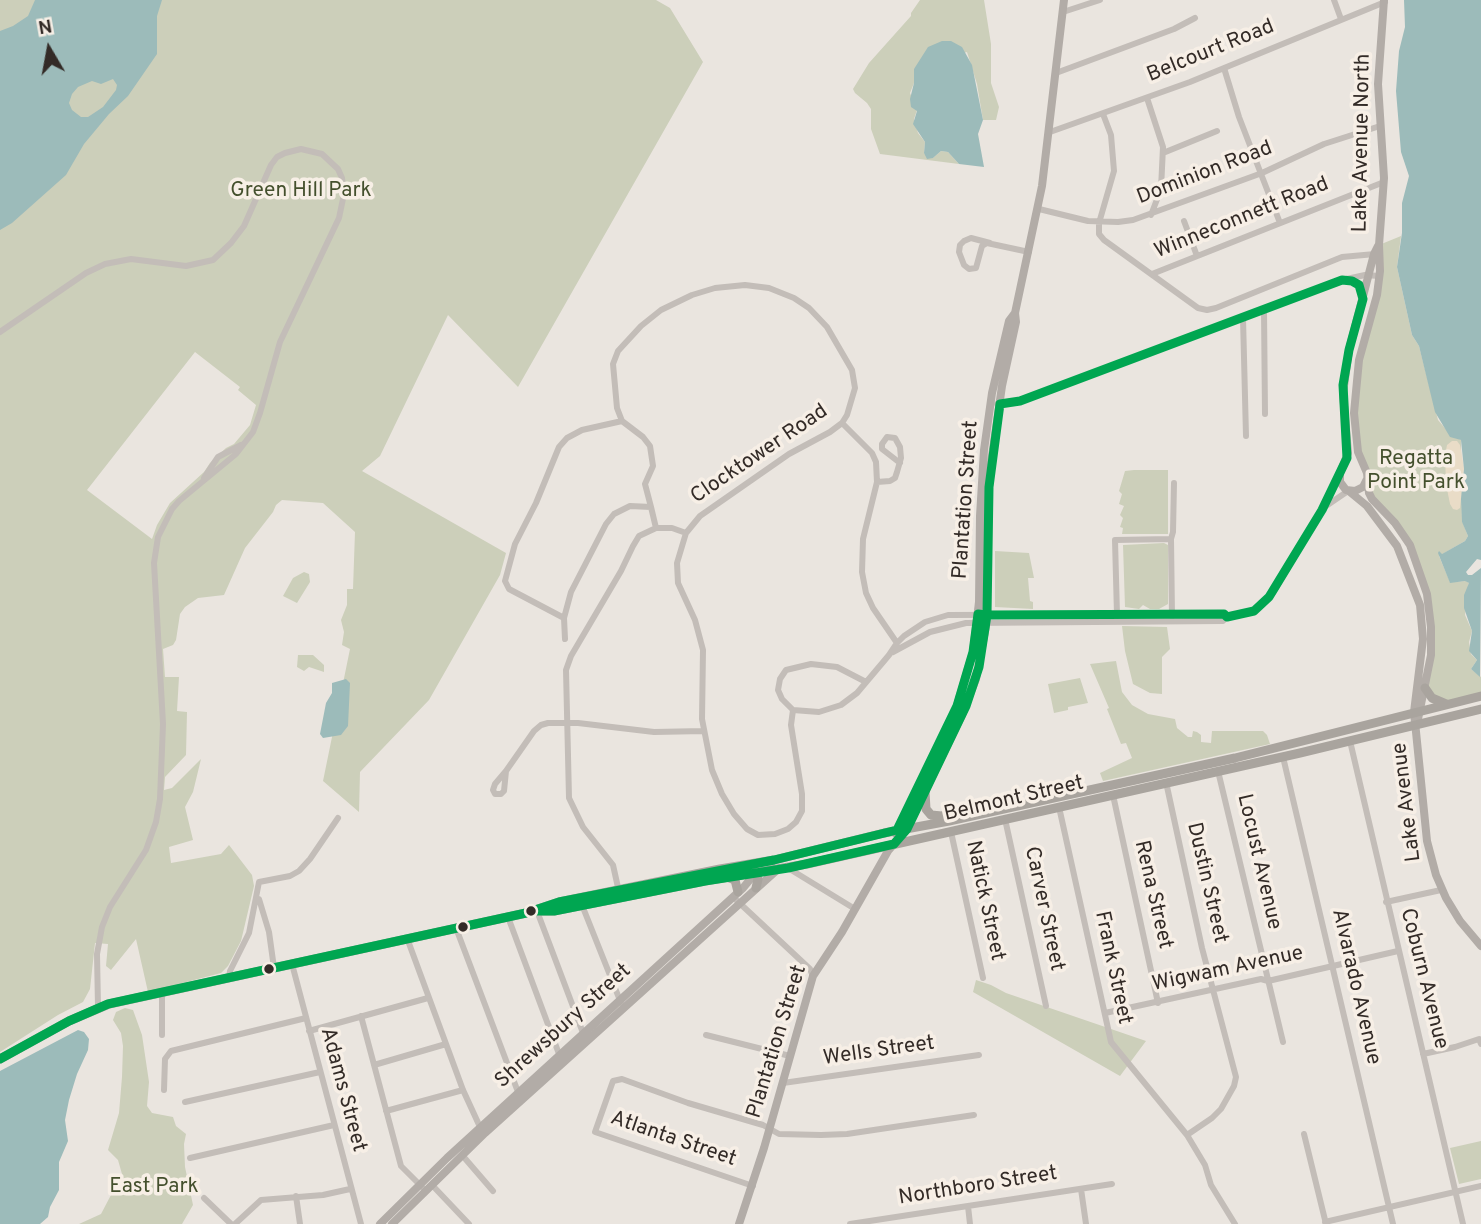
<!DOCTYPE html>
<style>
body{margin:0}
#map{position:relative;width:1481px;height:1224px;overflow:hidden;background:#eae5df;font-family:Overpass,sans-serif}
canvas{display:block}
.north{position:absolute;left:14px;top:14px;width:70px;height:70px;-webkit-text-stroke:5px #f7efe6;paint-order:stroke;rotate:350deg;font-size:19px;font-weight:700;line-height:28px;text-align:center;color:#332b27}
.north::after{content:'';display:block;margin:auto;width:24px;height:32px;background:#332b27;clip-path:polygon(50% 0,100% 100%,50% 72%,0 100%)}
</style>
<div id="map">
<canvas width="1481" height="1224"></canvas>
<div class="north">N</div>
</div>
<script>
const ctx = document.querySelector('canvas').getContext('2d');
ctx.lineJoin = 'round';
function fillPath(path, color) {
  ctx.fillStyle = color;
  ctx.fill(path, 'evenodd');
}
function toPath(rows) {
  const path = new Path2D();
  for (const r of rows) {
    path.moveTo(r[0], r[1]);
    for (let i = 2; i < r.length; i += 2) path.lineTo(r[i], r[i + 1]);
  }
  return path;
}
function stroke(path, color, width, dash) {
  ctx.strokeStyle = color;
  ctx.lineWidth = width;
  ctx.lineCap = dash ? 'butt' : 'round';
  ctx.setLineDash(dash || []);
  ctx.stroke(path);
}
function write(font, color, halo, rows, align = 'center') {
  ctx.font = font + ' Overpass,sans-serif';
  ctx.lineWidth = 7;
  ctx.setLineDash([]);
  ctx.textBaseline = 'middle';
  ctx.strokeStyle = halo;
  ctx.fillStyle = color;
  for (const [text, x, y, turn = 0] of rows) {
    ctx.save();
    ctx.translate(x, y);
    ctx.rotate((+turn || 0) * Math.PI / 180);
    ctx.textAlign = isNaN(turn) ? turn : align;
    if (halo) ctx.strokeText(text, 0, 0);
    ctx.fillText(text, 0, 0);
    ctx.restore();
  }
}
const green = toPath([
 [0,0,656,0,670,8,703,62,518,387,448,315,380,456,362,471,506,553,500,575,429,700,360,772,359,812,323,781,350,649,342,645,344,632,341,620,347,605,347,589,353,589,355,532,323,503,282,500,276,505,273,512,245,548,224,595,198,598,185,607,180,614,176,640,173,645,163,649,165,677,179,677,177,711,187,712,186,755,165,777,164,790,172,788,201,759,193,792,185,807,193,840,169,847,171,863,221,854,229,845,252,875,254,886,241,941,228,966,221,973,148,992,136,939,111,970,106,966,108,944,95,943,90,989,83,1002,58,1015,0,1052],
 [195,352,240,387,238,390,256,405,250,425,234,444,226,448,210,463,204,472,170,503,157,525,152,539,87,490],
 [920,0,984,0,991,44,991,83,999,107,996,120,983,120,977,84,967,52,914,69,914,83,910,93,917,110,914,119,918,133,925,142,924,153,933,158,941,151,948,152,959,164,880,154,871,129,871,109,867,103,855,93,853,89,869,63,911,16,911,13],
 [1401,236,1397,267,1412,335,1419,346,1438,420,1450,434,1461,440,1462,521,1468,536,1465,541,1439,556,1450,582,1466,581,1469,583,1465,615,1472,631,1469,642,1471,654,1477,660,1471,669,1481,677,1481,696,1448,704,1425,688,1432,634,1417,560,1369,493,1361,461,1355,392,1372,314,1379,245],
 [1134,470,1168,470,1168,534,1122,534,1123,528,1120,527,1123,518,1120,515,1124,506,1119,504,1122,494,1119,491,1125,471],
 [1164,543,1168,545,1168,604,1159,609,1150,609,1143,605,1139,609,1125,607,1123,545],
 [995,551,1029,553,1034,578,1028,578,1030,601,1033,602,1033,609,995,607],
 [304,572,309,574,310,582,297,603,283,596,293,578],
 [1122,626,1167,627,1170,649,1162,657,1162,694,1150,693,1133,684,1125,651],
 [298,655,313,655,324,665,324,672,309,667,304,671,297,667],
 [1116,661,1122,692,1132,705,1148,714,1175,719,1177,728,1188,737,1192,737,1193,731,1197,732,1201,735,1201,742,1211,743,1212,731,1263,731,1267,735,1270,744,1103,781,1100,773,1132,758,1126,743,1121,744,1107,709,1109,708,1090,664],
 [1080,678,1088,703,1068,707,1068,710,1054,713,1048,684],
 [976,980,991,985,1006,993,1146,1041,1120,1076,973,992],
 [125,1008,133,1010,142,1035,149,1082,147,1106,152,1113,173,1117,176,1126,186,1134,184,1144,185,1167,193,1205,182,1224,79,1224,101,1214,122,1174,118,1160,108,1150,119,1113,122,1077,123,1046,121,1033,113,1020,116,1012],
 [1481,1141,1481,1179,1459,1184,1450,1148]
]);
const sand = toPath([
 [1452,441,1457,441,1460,445,1464,468,1460,508,1457,510,1453,509,1450,504,1446,484,1445,456,1447,445]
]);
const water = toPath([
 [35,0,162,0,157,16,157,54,128,96,109,114,84,144,66,175,12,223,0,230,0,31,13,26,28,16],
 [113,79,117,85,116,90,103,107,88,117,81,117,72,110,69,103,72,94,78,87,92,81,101,84],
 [1404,0,1481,0,1481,560,1477,559,1466,572,1468,575,1472,575,1481,568,1480,677,1471,669,1477,660,1469,651,1472,631,1464,608,1464,595,1469,583,1465,581,1450,583,1438,553,1439,551,1442,554,1465,541,1468,536,1462,522,1461,499,1464,469,1461,440,1450,437,1435,412,1419,346,1412,335,1397,267,1402,233,1402,203,1409,176,1401,152,1396,91,1399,51,1405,27],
 [942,41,951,41,962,47,972,65,983,120,978,134,984,167,959,164,948,152,941,151,933,158,927,159,924,153,925,142,913,124,917,111,911,107,910,99,914,83,914,69,928,47],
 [346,679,350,683,348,726,341,735,323,738,320,734,326,703,332,693,332,683],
 [78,1030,84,1032,89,1039,88,1050,77,1074,69,1100,65,1120,68,1141,59,1162,59,1190,50,1207,48,1217,40,1224,0,1224,0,1071]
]);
const minor = toPath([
 [1334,0,1341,19],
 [1063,12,1100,0],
 [1224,68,1239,117,1280,223],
 [1056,73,1174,29,1195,18],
 [1147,98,1163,147,1161,189,1151,215],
 [1103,114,1111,135,1114,171,1099,223,1099,234,1104,240,1198,308,1207,310,1216,308,1342,257,1375,254],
 [1050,132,1190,82,1385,2],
 [1163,153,1217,131],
 [1039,209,1088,221,1118,222,1133,220,1262,173,1324,144,1380,126],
 [1184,221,1197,256],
 [990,243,971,238,964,241,960,245,959,252,964,265,969,269,976,268,982,246,987,243,1029,252],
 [1152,274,1384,182],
 [1347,279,1359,285,1363,295],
 [1264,310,1265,414],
 [1243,318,1246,436],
 [0,332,86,273,105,264,131,259,186,266,213,260,231,243,244,226,271,165,277,157,285,153,301,149,322,154,338,169,342,178,344,194,339,218,280,342,260,413,253,432,236,454,179,501,172,509,158,537,154,563,163,724,160,799,156,822,146,850,110,907,102,927,97,954,98,1007],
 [997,404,1020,401,1342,280,1365,275,1379,276],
 [842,423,872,453,876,462,877,482,863,539,862,572,866,593,873,608,897,643],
 [204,478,218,457,241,445],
 [877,482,890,481,895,478,897,472,901,458,900,447,895,438,887,437,882,444,882,449,900,463],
 [1326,506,1348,491],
 [651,507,645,484,653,466,650,446,643,437,622,421,617,408,613,364,618,351,641,326,661,310,692,295,715,288,745,285,769,288,794,298,809,308,827,327,852,370,855,388,847,415,842,423,830,432,789,454,700,516,686,533,677,563,678,583,695,620,703,650,702,719,712,770,722,794,734,814,747,829,758,835,775,834,788,829,796,822,802,811,802,794,791,725,793,710],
 [1117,615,1115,540,1171,539],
 [1172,616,1171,539,1173,532,1174,483],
 [564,618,509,589,505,581,515,544,536,503,559,447,567,438,582,430,622,421],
 [565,639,564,618,571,592,606,524,614,514,630,506,651,507,656,528,672,528,686,533],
 [893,652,930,632,966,623,1223,621,1227,617,1250,612,1259,607,1273,593,1322,510,1339,477],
 [866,682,837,667,811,664,786,670,780,679,778,690,782,699,793,710,819,712,841,705,857,693,884,661,889,655,897,643,904,636,925,622,948,615,1224,614,1227,617],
 [1350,741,1463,1224],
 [1283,757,1393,1224],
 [506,771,495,784,493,790,495,794,501,794,504,791,506,771,534,731,541,725,548,723,578,723,654,732,704,731],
 [1218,771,1283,1042],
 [1166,782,1202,948,1236,1077,1234,1086,1221,1109,1212,1118,1187,1135],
 [1113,795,1158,1003],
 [1059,807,1111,1042,1187,1135,1205,1165,1211,1185,1235,1224],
 [1005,819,1046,1006],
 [951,832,983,978],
 [788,868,855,909],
 [619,892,613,865,583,827,569,798,566,670,571,656,621,571,633,546,639,536,656,528],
 [733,897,810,969,813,976],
 [256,898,259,899,269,932,274,968],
 [1386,902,1441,890],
 [582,905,621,1003],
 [537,911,583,1033],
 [508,917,559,1054],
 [456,928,518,1092],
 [407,938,463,1090,480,1127],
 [292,964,361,1224],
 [229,978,230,971,249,933,259,882,290,876,299,871,310,859,338,818],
 [1105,1013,1261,979,1268,981,1398,951],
 [361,1016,401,1166,422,1187],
 [309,1031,428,998],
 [162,1035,162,993],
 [706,1035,790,1056],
 [1423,1054,1455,1047,1479,1039,1481,1044],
 [374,1065,446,1044],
 [783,1083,979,1055],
 [164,1090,165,1059,171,1051,306,1018],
 [185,1102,320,1072],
 [386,1111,463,1090],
 [1304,1134,1326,1224],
 [462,1155,493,1191],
 [190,1158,334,1125],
 [432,1185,469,1224],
 [753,1186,595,1132,613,1081,622,1079,688,1103,763,1125,779,1134,821,1135,847,1134,974,1115],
 [1081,1189,1086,1224],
 [296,1196,300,1224],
 [204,1198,231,1224],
 [968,1206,970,1224],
 [1325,1222,1481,1186],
 [235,1224,261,1200,323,1195,350,1189],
 [850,1224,1112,1184]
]);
const major = toPath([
 [1384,0,1378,84,1384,178,1379,245,1380,271,1377,295,1359,360,1354,413,1358,452,1367,473,1369,493,1372,499,1395,523,1410,545,1427,594,1431,627,1431,655,1417,724],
 [1367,479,1363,487,1355,491,1346,490,1340,482,1340,473,1348,453,1343,393,1349,350,1374,254,1378,246],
 [1350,492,1367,506,1397,546,1420,605,1423,639,1414,712,1427,841,1436,875,1446,898,1460,921,1481,946],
 [896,834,956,709,973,652,979,602,980,516,984,450,992,393,1009,321,1015,313],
 [380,1224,447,1158,743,888,757,871],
 [392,1224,485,1133,777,870],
 [739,1224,764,1148,813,976,842,932,888,851,907,829,962,715,976,679,986,626,988,497,992,456,1002,386,1016,322,1015,313,1042,186,1064,0]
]);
const highway = toPath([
 [1425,688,1432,698,1446,704],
 [925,792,926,809,931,815,942,816,968,810],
 [753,867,758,879,756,888],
 [727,877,735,880,738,892],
 [542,911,554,911,705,881,807,864,1300,753,1481,709],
 [0,1059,69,1021,109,1004,526,913,559,902,720,869,774,860,884,833,949,821,1235,758,1481,696]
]);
const bus1 = toPath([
 [1342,280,1352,281,1359,285,1363,299,1349,350,1343,385,1347,458,1322,510,1269,597,1254,611,1227,617,1224,614,987,615,989,487,1000,404,1020,401,1342,280],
 [537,911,554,911,705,881,788,868,894,844,907,829,966,706,979,667,987,615],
 [0,1059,69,1021,108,1004,526,913,559,902,774,860,897,830,957,706,973,652,978,614,987,615]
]);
const markers = [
 [531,911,6,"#332b27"],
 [463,927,6,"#332b27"],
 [269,969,6,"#332b27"]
];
const streetNames = [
 ["Belcourt Road",1211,52,-22],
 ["Lake Avenue North",1363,143,-89],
 ["Dominion Road",1205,174,-21],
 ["Winneconnett Road",1242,219,-22],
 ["Clocktower Road",760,455,-34],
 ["Plantation Street",967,500,-86],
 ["Belmont Street",1014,800,-13],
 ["Lake Avenue",1408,802,-97],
 ["Locust Avenue",1258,862,77],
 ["Dustin Street",1206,883,77],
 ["Rena Street",1152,895,77],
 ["Natick Street",984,901,78],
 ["Carver Street",1043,909,78],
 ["Frank Street",1112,968,78],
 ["Wigwam Avenue",1228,970,-12],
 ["Coburn Avenue",1423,979,76],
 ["Alvarado Avenue",1355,987,77],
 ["Shrewsbury Street",564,1027,-42],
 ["Plantation Street",778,1042,-73],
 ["Wells Street",879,1052,-8],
 ["Adams Street",342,1090,75],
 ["Atlanta Street",673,1140,19],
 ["Northboro Street",978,1187,-9]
];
const parkNames = [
 ["Green Hill Park",301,192],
 ["Regatta",1416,460],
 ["Point Park",1416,484],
 ["East Park",154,1188]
];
fillPath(green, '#cccfba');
fillPath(sand, '#e9dcc7');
fillPath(water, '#9cbbba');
stroke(minor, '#c3bdb8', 6);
stroke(major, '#b2aca7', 8);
stroke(highway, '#a9a49e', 9);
stroke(bus1, '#00a651', 9);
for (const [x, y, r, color] of markers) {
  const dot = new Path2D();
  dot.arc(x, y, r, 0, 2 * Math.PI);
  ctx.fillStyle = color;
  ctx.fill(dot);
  stroke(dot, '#f7efe6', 2.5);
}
write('21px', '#332b27', '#f7efe6', streetNames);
write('21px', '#44502d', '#f7efe6', parkNames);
</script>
